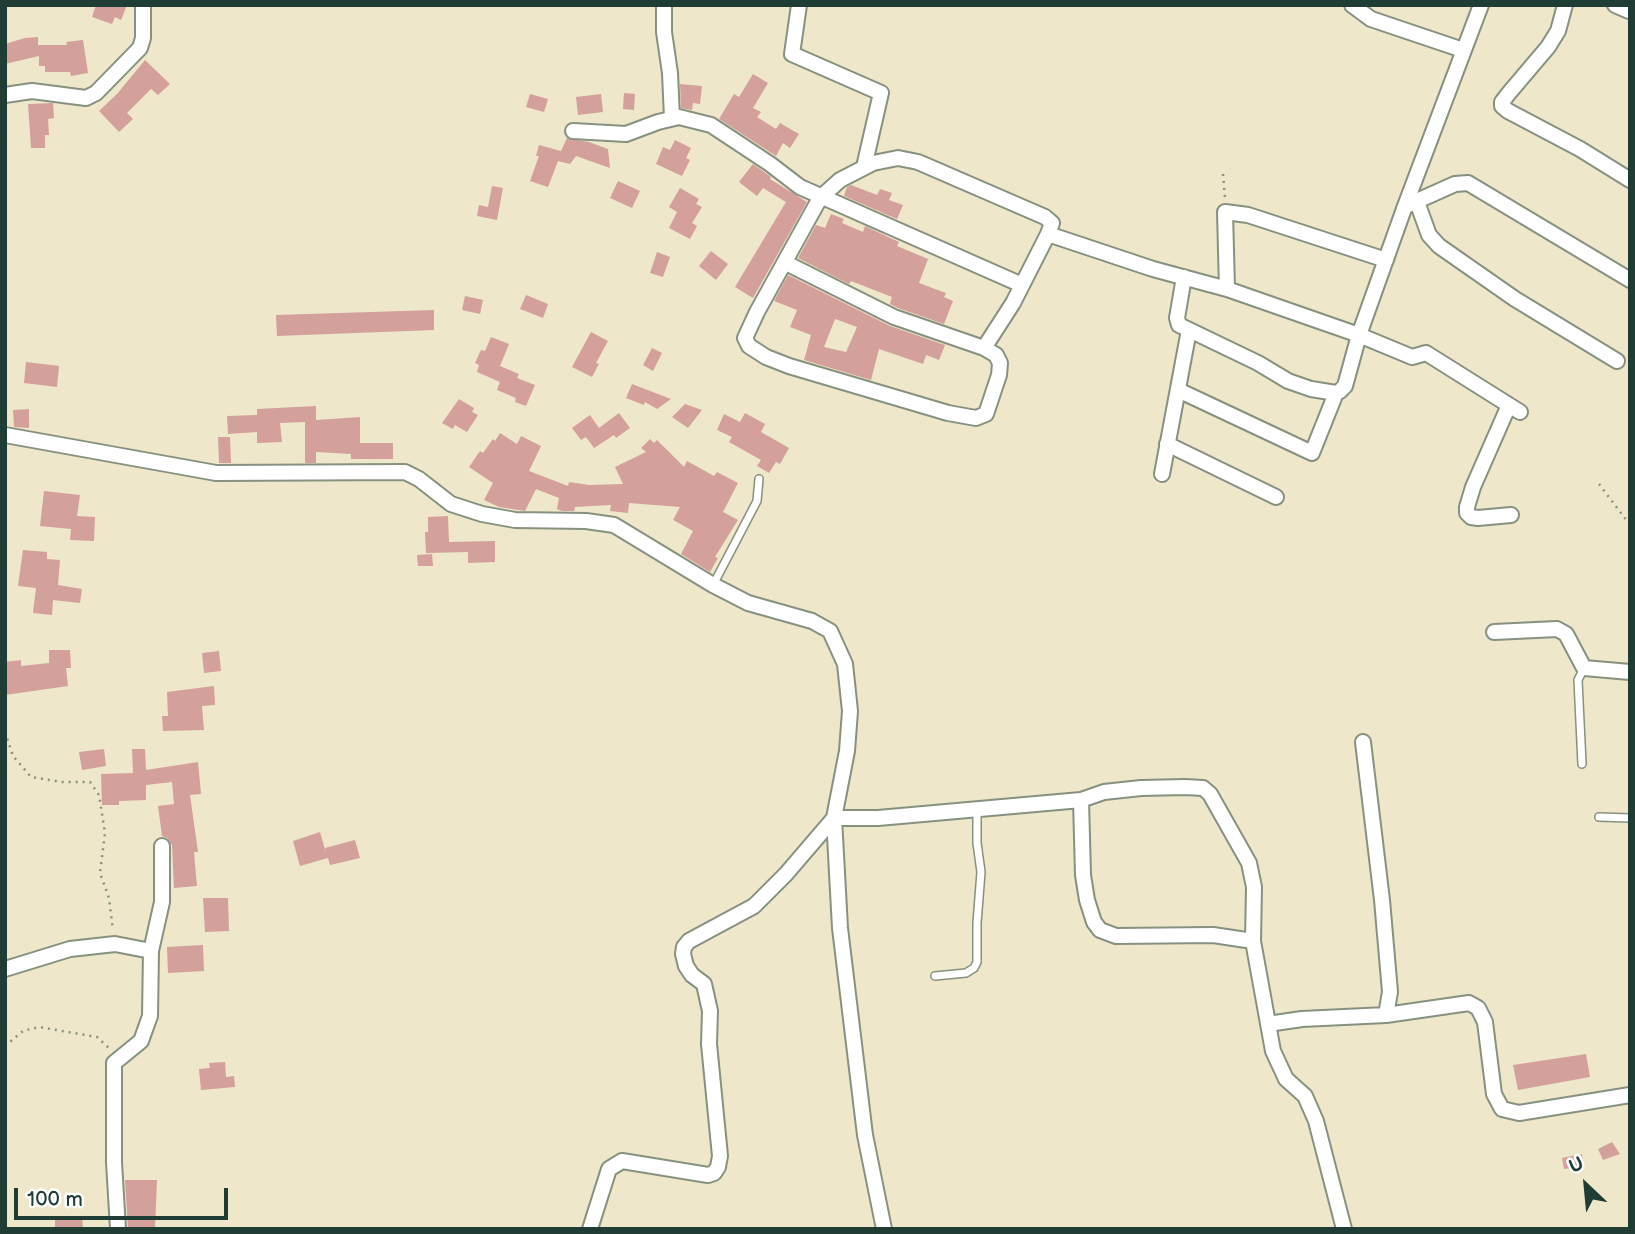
<!DOCTYPE html>
<style>
body{margin:0}
#map{position:relative;width:1635px;height:1234px;overflow:hidden;background:#eee7ca;font-family:"Balsamiq Sans",sans-serif}
canvas{display:block}
.frame{position:absolute;inset:0;border:7px solid #1f3d34;pointer-events:none}
.north{position:absolute;left:1551px;top:1150px;width:70px;height:70px;-webkit-text-stroke:5px #fff;paint-order:stroke;rotate:334deg;font-size:19px;font-weight:700;line-height:28px;text-align:center;color:#1f3d34}
.north::after{content:'';display:block;margin:auto;width:24px;height:32px;background:#1f3d34;clip-path:polygon(50% 0,100% 100%,50% 72%,0 100%)}
.scale{position:absolute;left:14px;top:1188px;width:214px;height:32px;box-sizing:border-box;border:4px solid #1f3d34;border-top:0;padding-left:9px;font-size:21px;line-height:24px;white-space:nowrap;color:#1f3d34;-webkit-text-stroke:5px #fff;paint-order:stroke}
</style>
<div id="map">
<canvas width="1635" height="1234"></canvas>
<div class="frame"></div>
<div class="north">U</div>
<div class="scale">100 m</div>
</div>
<script>
const ctx = document.querySelector('canvas').getContext('2d');
ctx.lineJoin = 'round';
function fillPath(path, color) {
  ctx.fillStyle = color;
  ctx.fill(path, 'evenodd');
}
function toPath(rows) {
  const path = new Path2D();
  for (const r of rows) {
    path.moveTo(r[0], r[1]);
    for (let i = 2; i < r.length; i += 2) path.lineTo(r[i], r[i + 1]);
  }
  return path;
}
function stroke(path, color, width, dash) {
  ctx.strokeStyle = color;
  ctx.lineWidth = width;
  ctx.lineCap = dash ? 'butt' : 'round';
  ctx.setLineDash(dash || []);
  ctx.stroke(path);
}
const building = toPath([
 [96,5,127,5,121,20,115,17,112,24,92,17],
 [38,37,38,45,67,45,66,42,83,40,88,73,71,76,70,72,45,72,45,66,39,66,39,56,5,64,5,44,25,38],
 [145,60,170,84,158,95,151,89,127,113,133,119,119,132,99,111,117,94],
 [753,74,768,83,753,108,761,112,757,117,776,129,780,123,799,134,790,148,783,143,776,156,719,119,734,94,739,97],
 [680,84,702,86,700,104,693,103,692,110,681,108],
 [624,93,635,94,634,110,623,109],
 [530,94,548,99,544,112,526,107],
 [601,94,603,112,578,115,576,97],
 [53,103,54,118,48,119,49,135,45,135,45,148,31,148,28,104],
 [567,138,589,142,608,149,610,168,576,156,570,164,558,161,548,187,530,181,539,156,536,156,539,145,561,151],
 [675,140,691,148,686,158,690,160,682,176,656,164,663,147,670,150],
 [753,164,771,177,770,179,807,202,753,298,735,287,786,202,763,188,757,196,739,182],
 [618,181,640,191,632,208,610,198],
 [851,185,877,195,880,189,892,193,889,200,903,205,897,219,844,196,847,187],
 [492,186,503,188,497,220,477,216,479,205,488,207],
 [680,188,699,199,696,204,702,207,692,223,697,226,690,239,669,228,677,212,669,207],
 [831,214,844,219,842,223,863,232,865,226,899,242,897,246,928,259,919,283,946,293,944,297,953,301,944,324,898,308,890,304,892,297,851,281,849,284,798,258,816,225,825,228],
 [711,251,728,264,716,280,699,266],
 [657,252,670,257,663,277,650,273],
 [788,275,890,326,945,345,939,360,926,355,923,364,879,349,871,380,804,360,811,335,790,327,797,310,774,301],
 [835,319,857,327,846,352,824,347],
 [526,295,548,304,543,318,520,309],
 [465,296,483,300,480,314,462,310],
 [434,310,434,330,277,336,276,315],
 [591,332,608,341,596,363,599,364,592,377,572,367],
 [491,337,509,344,500,366,519,374,517,378,535,385,526,406,515,402,516,398,497,390,500,382,477,372,479,365,475,363,481,350,485,351],
 [652,348,662,353,653,371,643,365],
 [26,362,59,366,57,387,24,383],
 [632,384,671,399,657,409,645,402,644,405,626,398],
 [459,399,474,408,472,412,478,415,467,432,455,425,453,429,442,423],
 [685,404,702,410,688,428,672,417],
 [316,406,316,420,360,417,360,443,393,443,393,459,351,459,351,454,316,452,316,463,305,463,305,422,280,423,282,442,257,443,257,432,228,434,227,416,257,415,257,409],
 [29,409,29,428,14,427,13,410],
 [619,413,630,428,616,438,614,435,594,448,586,437,581,440,572,428,590,415,599,428],
 [745,413,765,424,761,432,789,448,780,464,776,462,769,473,757,466,761,460,729,442,732,437,717,430,724,414,740,422],
 [500,433,517,444,521,436,541,446,529,471,568,486,569,482,589,485,623,484,615,467,646,452,641,448,650,439,654,443,657,440,684,467,687,461,714,476,717,472,738,483,723,512,738,520,715,557,718,558,710,572,681,554,693,531,673,520,680,507,629,503,628,513,610,511,611,505,575,507,574,511,562,511,557,509,559,498,536,489,525,511,499,507,484,500,493,483,469,467,480,451,483,453,493,439,495,441],
 [218,437,230,437,231,463,219,463],
 [44,491,80,495,77,516,95,517,94,541,70,540,71,529,40,526],
 [448,516,449,542,495,541,495,562,468,563,468,552,426,553,425,532,428,532,428,517],
 [23,550,47,552,47,559,60,560,58,585,82,589,80,603,53,600,52,615,33,613,36,588,18,586],
 [432,554,433,566,418,566,417,555],
 [49,650,70,650,71,668,66,668,68,686,5,695,5,662,21,660,21,666,49,663],
 [219,651,221,671,204,673,202,653],
 [214,686,215,705,202,706,204,730,163,731,162,716,168,716,167,692],
 [104,749,106,766,82,770,79,752],
 [132,749,145,749,146,770,198,762,201,794,190,795,198,852,194,852,197,886,174,888,172,845,167,838,162,836,158,806,174,804,172,782,146,785,146,800,119,801,119,805,102,805,101,774,133,773],
 [320,832,326,853,325,848,355,840,360,858,330,865,328,858,300,866,293,841],
 [203,898,228,898,229,931,205,932],
 [203,945,204,971,168,973,167,947],
 [1586,1054,1590,1077,1518,1090,1513,1065],
 [225,1062,226,1077,234,1076,235,1087,201,1090,199,1069,210,1068,209,1063],
 [1612,1142,1620,1154,1603,1160,1598,1149],
 [1582,1154,1583,1166,1564,1169,1562,1158],
 [125,1180,157,1180,155,1229,128,1229],
 [55,1216,82,1216,83,1229,55,1229]
]);
const path = toPath([
 [1223,174,1225,198],
 [1599,484,1630,525],
 [5,732,13,756,31,777,62,782,90,782,99,795,105,833,100,873,109,898,113,930],
 [5,1046,23,1031,39,1027,97,1037,111,1050]
]);
const lane = toPath([
 [713,585,757,501,759,479],
 [1582,764,1578,680,1584,668],
 [1599,817,1630,818],
 [935,976,966,973,974,968,977,962,977,923,981,872,977,843,977,809]
]);
const street = toPath([
 [664,5,664,32,670,73,672,118],
 [799,5,792,54,881,93,864,167],
 [1352,5,1371,19,1463,50],
 [1565,5,1558,31,1548,47,1509,93,1502,102,1502,106,1508,111,1580,149,1630,180],
 [1615,5,1629,11],
 [5,95,32,91,86,98,96,93,140,48,143,38,143,5],
 [573,131,626,134,658,122,679,117,711,125,770,164,800,187,1022,285],
 [1417,202,1429,235,1439,246,1515,299,1617,361],
 [1408,205,1455,184,1468,183,1630,280],
 [786,263,894,317,984,348,1013,303,1048,234,1153,269,1227,289,1359,335,1412,357,1426,353,1520,412],
 [1184,277,1177,318,1179,325,1258,363,1288,381,1311,389,1336,393,1340,391,1345,386,1359,335,1405,206,1481,5],
 [1227,289,1225,212,1248,215,1386,260],
 [984,348,996,355,1000,363,999,375,986,414,976,418,948,413,789,366,766,357,749,346,745,338,757,312,820,198,840,180,873,163,898,158,918,162,1045,217,1052,223,1048,234],
 [1178,390,1312,453,1336,393],
 [1509,405,1473,487,1467,507,1467,513,1471,517,1478,518,1511,515],
 [5,435,216,473,405,472,419,479,451,504,482,514,515,520,586,521,614,525,713,585,748,603,812,621,830,631,845,664,850,711,847,751,834,818,840,928,865,1135,884,1229],
 [1167,444,1276,497],
 [1162,474,1189,330],
 [1494,632,1557,629,1566,634,1584,668,1630,672],
 [1363,742,1382,900,1390,992,1386,1015],
 [1081,800,1083,875,1087,900,1094,922,1100,930,1116,936,1213,935,1253,941],
 [5,969,70,949,115,944,151,951],
 [1268,1024,1302,1019,1386,1015,1469,1003,1478,1008,1485,1022,1494,1094,1502,1109,1519,1113,1630,1095],
 [118,1229,114,1162,114,1063,141,1041,150,1016,151,951,162,902,162,846],
 [590,1229,609,1169,622,1161,708,1175,714,1173,718,1167,720,1156,709,1044,710,1011,704,984,692,975,686,966,683,954,684,947,689,941,754,906,786,874,834,818,878,818,1081,800,1104,792,1141,788,1185,787,1203,788,1210,794,1249,863,1254,887,1253,941,1273,1051,1286,1079,1305,1096,1316,1121,1344,1229]
]);
fillPath(building, '#d3a09b');
stroke(lane, '#86927f', 10);
stroke(street, '#86927f', 18);
stroke(path, '#86927f', 2.5, [2, 5]);
stroke(lane, '#fff', 7);
stroke(street, '#fff', 14);
</script>
